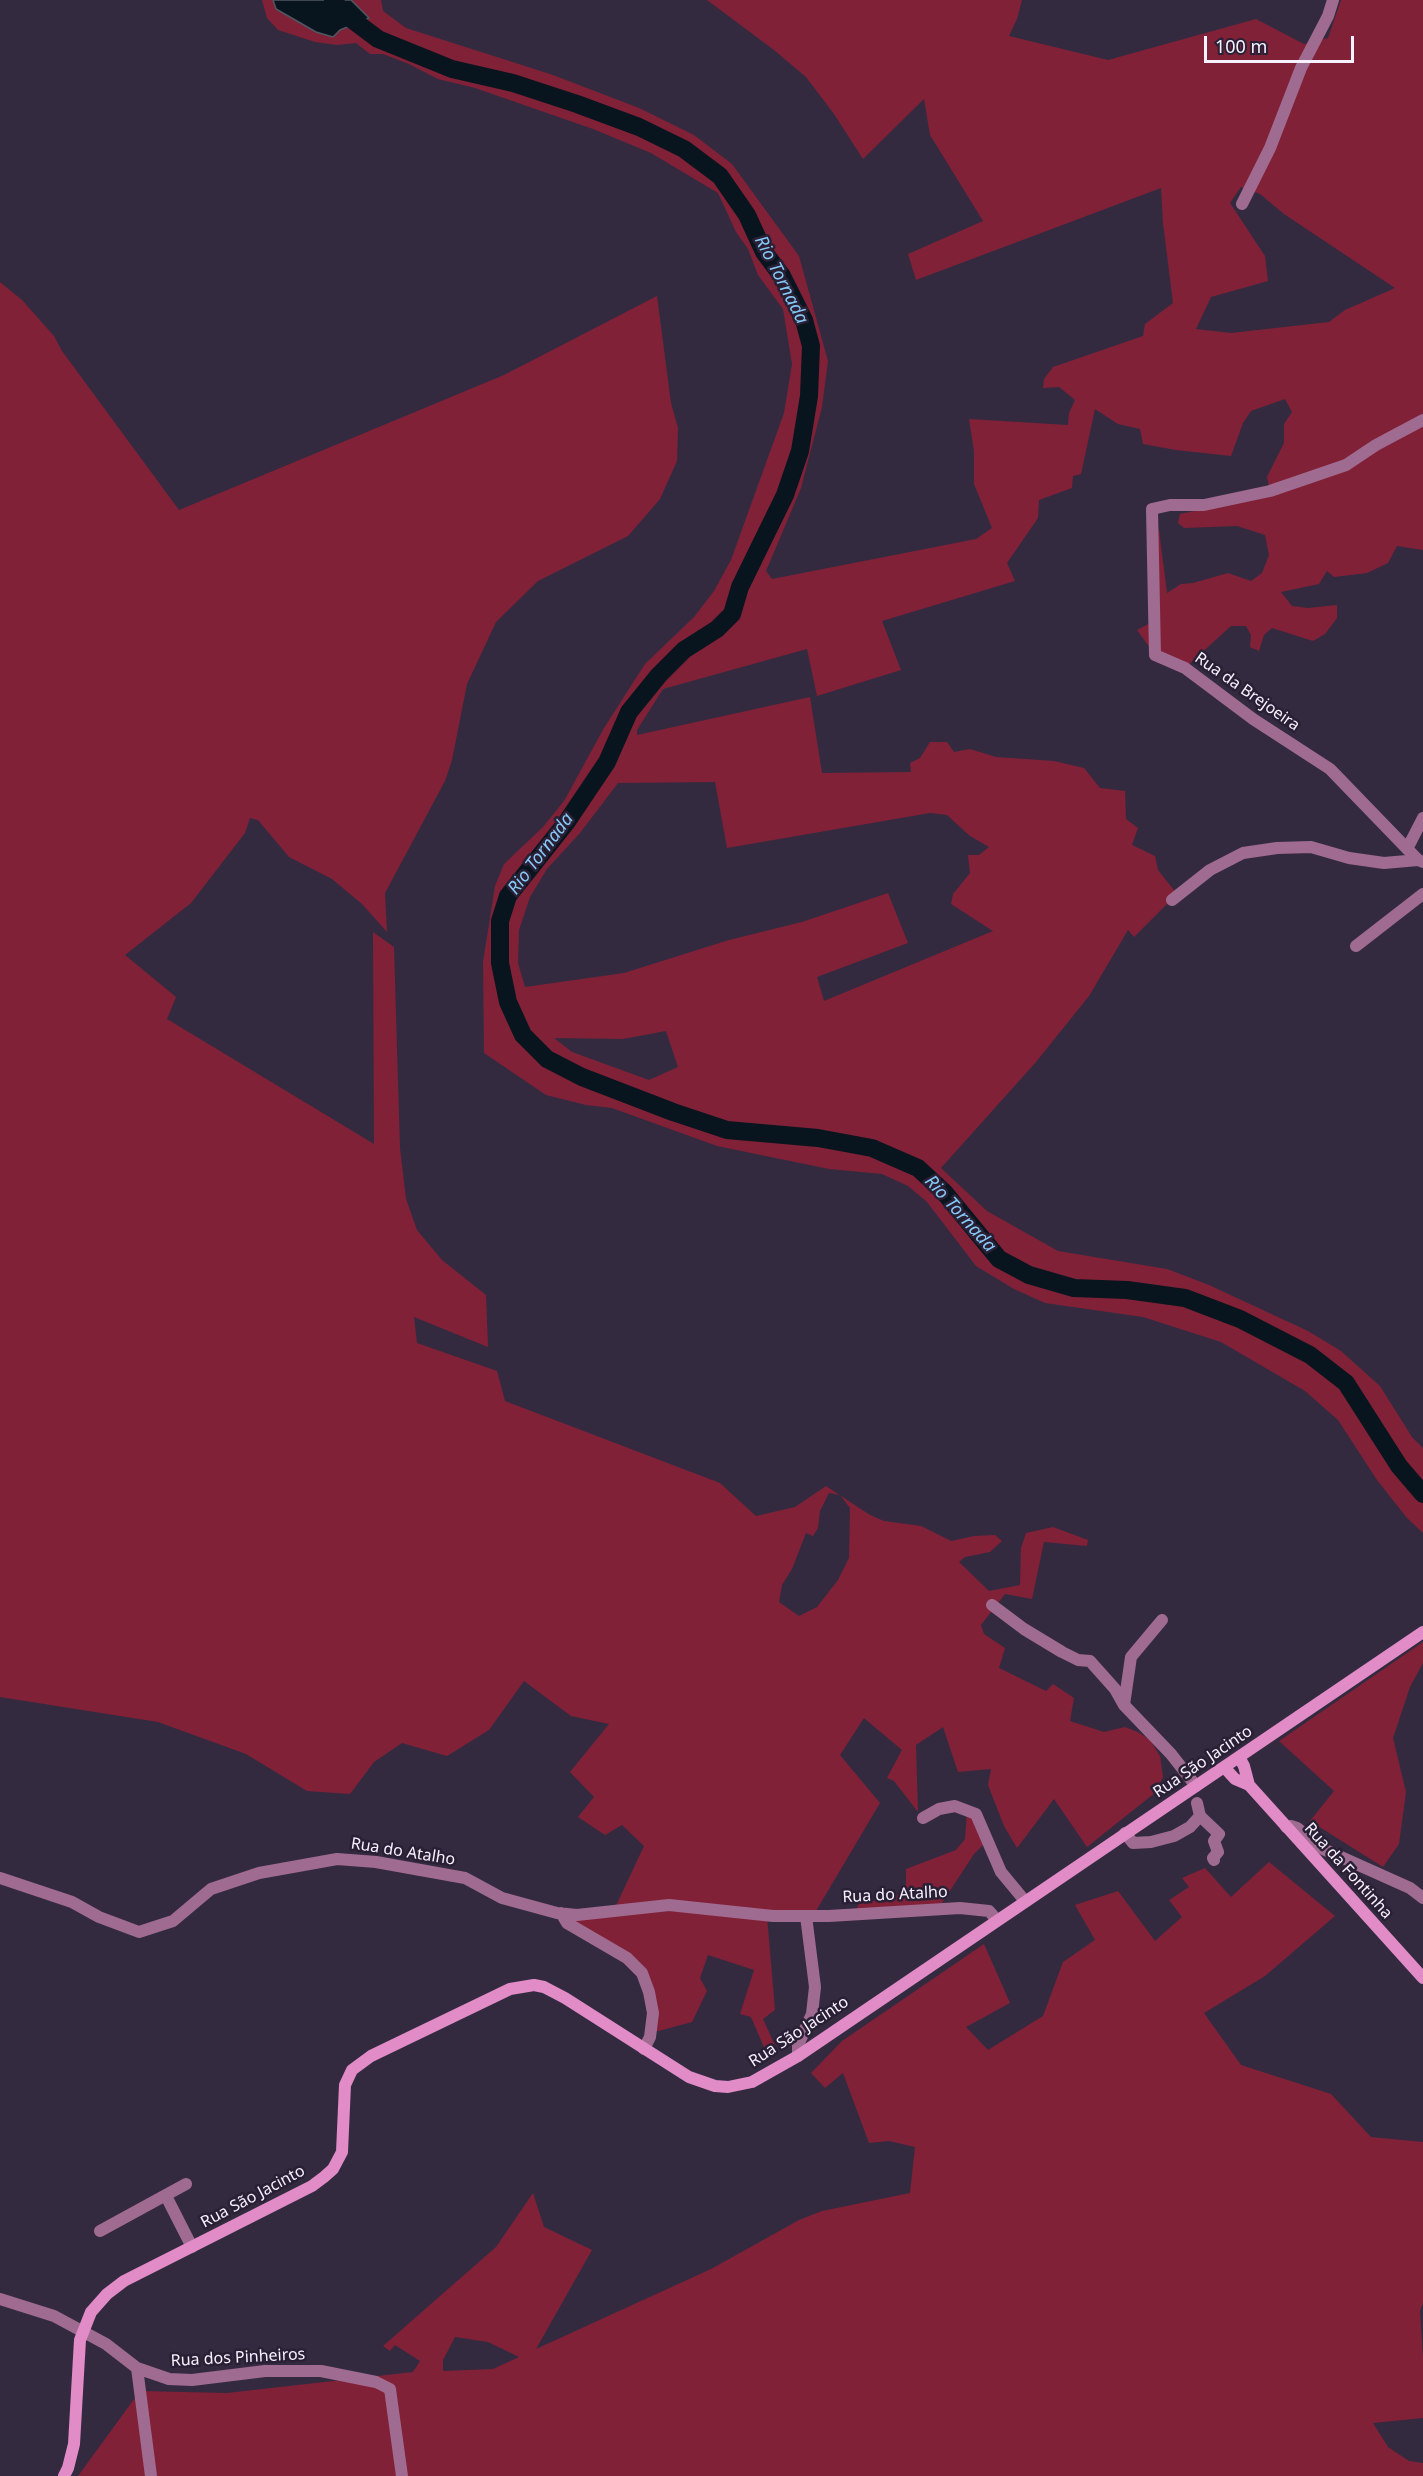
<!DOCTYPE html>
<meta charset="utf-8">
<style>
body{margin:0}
#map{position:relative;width:1423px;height:2476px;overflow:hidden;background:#342a40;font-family:"Noto Sans",sans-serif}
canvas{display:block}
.scale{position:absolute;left:1204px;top:36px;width:150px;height:27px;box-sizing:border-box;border:3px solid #f7f0ff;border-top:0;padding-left:8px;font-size:18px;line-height:21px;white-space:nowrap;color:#f7f0ff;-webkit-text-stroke:4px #2a2035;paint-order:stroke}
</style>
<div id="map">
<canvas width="1423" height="2476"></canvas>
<div class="scale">100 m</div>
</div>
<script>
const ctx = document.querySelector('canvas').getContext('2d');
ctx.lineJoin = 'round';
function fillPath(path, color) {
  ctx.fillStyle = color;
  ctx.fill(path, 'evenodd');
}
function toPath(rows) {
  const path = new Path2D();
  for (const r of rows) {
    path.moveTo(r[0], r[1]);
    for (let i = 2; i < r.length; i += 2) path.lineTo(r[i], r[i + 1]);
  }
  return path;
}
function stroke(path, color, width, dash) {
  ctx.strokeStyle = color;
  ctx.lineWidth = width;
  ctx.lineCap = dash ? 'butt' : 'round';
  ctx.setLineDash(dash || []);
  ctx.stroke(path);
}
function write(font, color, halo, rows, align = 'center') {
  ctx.font = font + ' "Noto Sans",sans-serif';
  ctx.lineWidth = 5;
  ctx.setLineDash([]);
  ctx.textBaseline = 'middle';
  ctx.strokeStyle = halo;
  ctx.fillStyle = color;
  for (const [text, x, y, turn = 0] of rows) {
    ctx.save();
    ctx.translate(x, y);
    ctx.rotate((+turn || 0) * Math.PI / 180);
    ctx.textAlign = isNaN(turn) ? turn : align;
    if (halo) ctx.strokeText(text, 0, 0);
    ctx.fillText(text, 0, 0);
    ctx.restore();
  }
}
const green = toPath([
 [262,0,273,0,276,9,316,32,340,30,369,18,351,0,381,0,383,11,406,28,553,75,639,108,694,135,732,164,799,256,828,361,822,407,801,488,766,571,772,579,976,539,992,528,974,484,974,451,969,419,1068,425,1069,413,1075,400,1059,387,1043,388,1044,379,1053,367,1143,336,1145,324,1173,303,1163,223,1161,188,916,280,908,254,983,221,930,135,924,99,863,159,834,114,806,77,774,50,707,0,1022,0,1017,19,1009,36,1108,60,1256,19,1304,44,1328,38,1341,0,1423,0,1423,550,1397,546,1388,563,1367,573,1334,577,1327,571,1319,584,1281,592,1292,606,1308,608,1337,605,1337,618,1325,634,1313,641,1272,628,1264,635,1259,651,1250,647,1251,635,1246,626,1231,626,1185,668,1155,655,1137,630,1158,619,1147,534,1159,530,1167,593,1181,584,1193,583,1228,573,1251,581,1262,573,1269,555,1265,535,1237,526,1184,528,1178,523,1180,514,1271,495,1267,477,1284,443,1284,424,1292,412,1285,399,1251,411,1243,423,1231,456,1176,450,1143,444,1140,429,1118,424,1095,409,1081,474,1073,476,1072,488,1039,500,1038,518,1007,563,1015,581,882,621,901,670,817,696,807,649,663,689,637,730,637,735,810,697,822,773,911,772,910,763,920,758,930,742,947,742,954,752,970,749,996,757,1054,761,1084,768,1100,788,1125,791,1126,819,1138,828,1132,845,1155,856,1158,870,1177,894,1134,937,1128,930,1089,996,1036,1062,941,1168,987,1211,1058,1251,1167,1269,1209,1285,1308,1331,1341,1351,1380,1386,1412,1437,1423,1448,1423,1533,1407,1518,1377,1480,1338,1420,1305,1391,1221,1342,1143,1317,1045,1303,1014,1289,976,1266,927,1202,908,1186,882,1174,829,1169,717,1146,612,1108,586,1105,546,1095,484,1053,483,962,495,886,504,864,543,827,564,801,604,728,645,664,694,617,714,591,731,560,784,413,792,364,783,309,758,275,748,249,736,232,718,193,651,153,593,129,475,88,438,79,409,64,383,54,370,54,356,43,337,45,315,42,278,30,267,18],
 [1241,187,1260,194,1284,214,1395,288,1345,310,1329,322,1231,333,1196,329,1211,297,1268,281,1265,256,1230,203],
 [715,782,727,848,930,813,947,815,970,836,989,847,979,855,968,855,970,873,953,894,951,904,993,931,824,1001,817,977,908,943,888,893,802,922,729,940,624,973,525,987,518,963,519,930,530,897,547,869,580,833,618,783],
 [666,1031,678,1067,649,1080,572,1052,554,1038,623,1039],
 [0,282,22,300,54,336,62,351,179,510,504,375,657,296,671,403,678,428,677,461,660,499,628,536,538,581,496,622,467,684,452,760,445,781,385,893,387,932,362,904,332,879,289,857,258,820,250,818,245,833,191,903,125,955,176,997,167,1019,374,1144,373,932,394,947,400,1148,406,1199,417,1230,442,1260,486,1295,488,1347,414,1317,417,1343,497,1371,505,1401,720,1483,756,1516,795,1507,826,1486,870,1515,884,1521,921,1526,951,1541,974,1536,995,1535,1002,1541,990,1552,965,1557,959,1562,989,1591,1020,1585,1021,1548,1026,1533,1053,1527,1088,1540,1087,1546,1044,1542,1032,1599,1005,1594,981,1625,984,1634,1005,1648,999,1668,1046,1691,1053,1684,1074,1698,1070,1721,1104,1732,1125,1727,1138,1732,1150,1740,1160,1756,1163,1777,1156,1792,1087,1847,1054,1799,1017,1848,1004,1826,988,1785,991,1769,958,1772,943,1727,916,1745,918,1812,894,1781,887,1778,902,1750,864,1718,840,1755,880,1803,813,1916,767,1916,775,2010,763,2019,778,2052,769,2059,751,2017,740,2014,754,1970,708,1955,700,1978,707,1991,692,2022,651,2033,642,1973,567,1923,614,1910,644,1846,622,1825,605,1835,578,1817,594,1797,570,1772,609,1724,571,1716,524,1681,489,1730,447,1756,402,1743,374,1762,350,1794,307,1791,246,1754,158,1722,0,1697],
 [829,1493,840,1495,850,1508,849,1558,838,1580,817,1607,799,1616,779,1602,782,1585,792,1569,806,1533,813,1536,818,1528,820,1511],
 [1423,1642,1423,1663,1410,1687,1393,1738,1406,1792,1399,1844,1383,1867,1310,1821,1334,1791,1279,1741],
 [967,1811,987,1841,974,1854,938,1909,854,1914,859,1904,872,1901,889,1901,900,1893,906,1884,906,1869,956,1850,965,1839],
 [1269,1862,1335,1916,1265,1976,1204,2013,1241,2065,1331,2094,1371,2137,1423,2142,1423,2303,1420,2311,1423,2357,1423,2418,1373,2423,1388,2447,1409,2461,1423,2463,1423,2476,78,2476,140,2391,227,2393,413,2372,420,2361,395,2345,390,2351,383,2346,496,2247,533,2193,544,2227,592,2250,536,2349,711,2269,799,2220,822,2211,910,2193,915,2147,889,2141,869,2143,843,2073,825,2088,811,2073,842,2041,984,1944,1010,2003,966,2027,988,2050,1043,2016,1063,1962,1095,1940,1075,1905,1118,1891,1155,1941,1182,1917,1169,1900,1189,1887,1182,1878,1205,1868,1231,1897],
 [455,2337,488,2342,519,2357,493,2369,443,2371,443,2360]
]);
const water = toPath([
 [273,0,351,0,369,18,340,30,333,37,316,32,276,9,273,0]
]);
const river = toPath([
 [333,0,342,12,378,39,452,69,513,83,577,104,639,127,684,149,720,176,747,215,764,252,782,276,804,320,811,346,809,396,800,451,785,495,740,587,732,614,717,629,684,650,659,675,629,712,607,762,566,823,508,896,500,921,500,963,508,1002,523,1035,547,1059,582,1077,673,1112,727,1130,818,1138,872,1148,918,1168,944,1192,999,1259,1029,1275,1074,1288,1127,1290,1185,1298,1240,1319,1310,1355,1346,1383,1399,1466,1423,1494]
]);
const street = toPath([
 [1242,204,1270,148,1301,68,1328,16,1333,0],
 [1423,420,1376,445,1346,465,1270,491,1204,505,1170,505,1152,509,1155,655,1185,668,1253,719,1330,769,1418,860,1423,862],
 [1407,849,1423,818],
 [1172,900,1210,870,1243,853,1277,848,1311,847,1349,858,1384,863,1418,860],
 [1356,946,1423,894],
 [992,1605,1024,1629,1062,1652,1078,1660,1090,1661,1115,1689,1124,1705,1171,1754,1196,1786],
 [1124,1705,1131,1657,1162,1620],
 [1200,1816,1219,1834,1214,1841,1218,1852,1213,1858,1214,1860],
 [923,1818,939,1809,955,1806,976,1814,1001,1872,1025,1901],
 [1286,1827,1291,1826,1297,1828,1323,1849,1410,1888,1423,1898],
 [1125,1833,1133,1843,1151,1842,1174,1836,1190,1827,1200,1816,1197,1803],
 [0,1878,72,1902,99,1917,139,1932,173,1921,211,1889,259,1873,337,1859,376,1862,465,1878,502,1898,557,1913,577,1915,669,1905,773,1916,829,1916,960,1908,989,1911,997,1920],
 [561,1913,567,1923,627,1958,642,1973,649,1992,653,2013,650,2037,644,2049],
 [798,2056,798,2045,812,2014,815,1987,806,1916],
 [166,2196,192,2247],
 [100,2231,186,2184],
 [0,2299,54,2316,106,2344,137,2368,169,2379,192,2380,265,2371,321,2371,376,2382,390,2389,402,2476],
 [137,2368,151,2476]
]);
const secondary = toPath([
 [1239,1757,1244,1766,1249,1785],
 [1224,1767,1235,1779,1249,1785,1423,1978],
 [64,2476,68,2468,74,2444,80,2340,91,2312,107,2294,124,2281,312,2186,324,2177,333,2169,342,2152,345,2085,352,2070,371,2056,510,1989,534,1985,544,1987,565,1998,689,2077,715,2086,728,2087,752,2082,798,2056,1423,1632]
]);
const streetNames = [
 ["Rua da Brejoeira",1247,692,35],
 ["Rua São Jacinto",1203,1762,-34],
 ["Rua do Atalho",403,1852,9],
 ["Rua da Fontinha",1348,1871,48],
 ["Rua do Atalho",895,1895,-3],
 ["Rua São Jacinto",799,2032,-33],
 ["Rua São Jacinto",253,2197,-28],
 ["Rua dos Pinheiros",238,2358,-3]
];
const waterNames = [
 ["Rio Tornada",781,280,63],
 ["Rio Tornada",541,854,-53],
 ["Rio Tornada",960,1214,48]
];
fillPath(green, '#802137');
fillPath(water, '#08151e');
stroke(water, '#505762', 1.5);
stroke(river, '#08151e', 18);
stroke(street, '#a06b90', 12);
stroke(secondary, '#e18bc7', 12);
write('16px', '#f7f0ff', '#2a2035', streetNames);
write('italic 18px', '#86c9f8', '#2a2035', waterNames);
</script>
